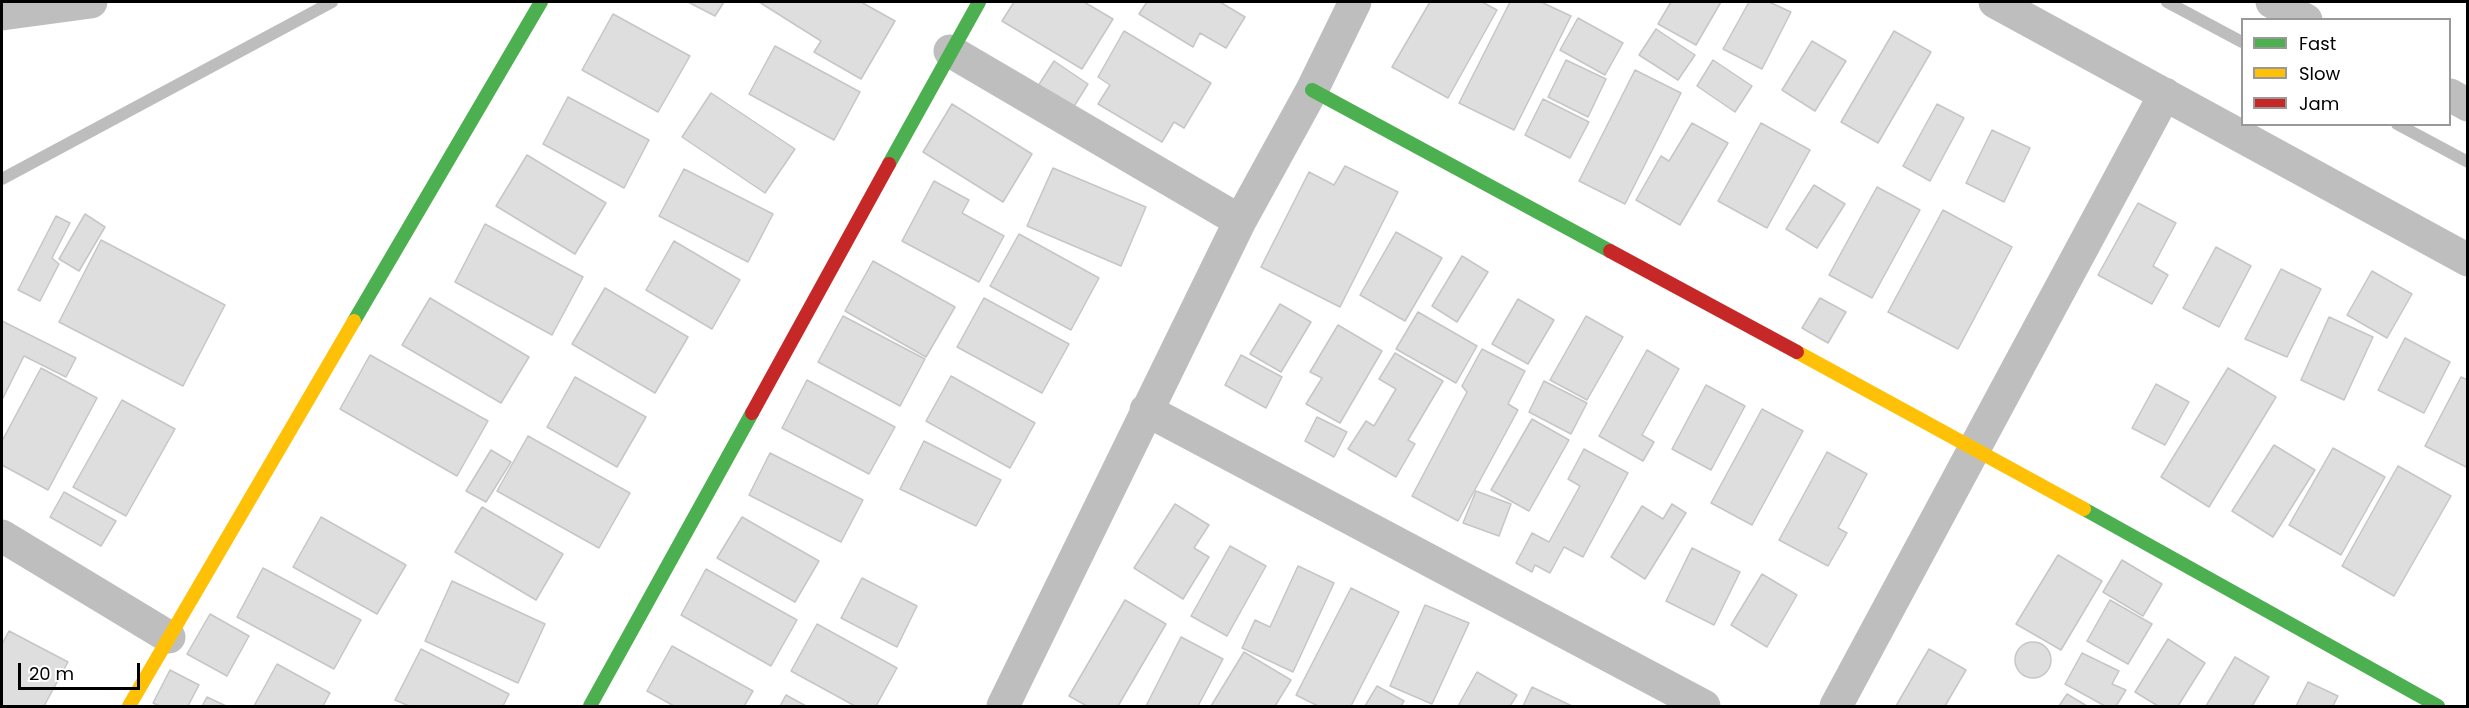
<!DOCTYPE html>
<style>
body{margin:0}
#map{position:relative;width:2469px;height:708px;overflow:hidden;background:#fff;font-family:Poppins,sans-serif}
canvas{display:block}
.frame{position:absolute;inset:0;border:3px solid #000;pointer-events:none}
.legend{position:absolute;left:2241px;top:18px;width:210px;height:108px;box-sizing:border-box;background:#fff;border:2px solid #999;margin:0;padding:8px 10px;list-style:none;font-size:18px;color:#000}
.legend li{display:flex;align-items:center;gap:12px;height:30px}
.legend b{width:30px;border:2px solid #999}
.scale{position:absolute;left:18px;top:663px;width:122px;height:27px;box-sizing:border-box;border:3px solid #000;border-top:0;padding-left:8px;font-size:18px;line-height:21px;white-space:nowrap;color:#000;-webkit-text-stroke:4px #fff;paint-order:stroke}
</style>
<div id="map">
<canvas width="2469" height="708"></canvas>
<div class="frame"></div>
<ul class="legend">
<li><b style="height:8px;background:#4caf50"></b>Fast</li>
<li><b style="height:8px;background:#ffc107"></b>Slow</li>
<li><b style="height:8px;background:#c62828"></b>Jam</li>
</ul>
<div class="scale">20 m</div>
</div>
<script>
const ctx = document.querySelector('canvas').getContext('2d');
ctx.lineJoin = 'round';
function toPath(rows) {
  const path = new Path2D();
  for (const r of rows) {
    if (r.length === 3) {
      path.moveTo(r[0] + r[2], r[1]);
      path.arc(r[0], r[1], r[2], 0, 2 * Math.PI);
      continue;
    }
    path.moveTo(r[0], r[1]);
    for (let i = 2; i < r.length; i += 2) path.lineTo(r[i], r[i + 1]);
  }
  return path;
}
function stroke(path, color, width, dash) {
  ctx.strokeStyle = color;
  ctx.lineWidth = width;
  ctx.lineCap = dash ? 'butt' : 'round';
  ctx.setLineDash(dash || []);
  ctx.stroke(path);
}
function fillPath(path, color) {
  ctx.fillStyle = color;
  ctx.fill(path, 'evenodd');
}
const stream = toPath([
 [2167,2,2242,42],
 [2397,124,2468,162],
 [2,179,332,2]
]);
const building = toPath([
 [688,2,724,2,715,16,688,2],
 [759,2,861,2,895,21,861,79,814,52,821,41,759,2],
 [1014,2,1084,2,1113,19,1082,69,1002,21,1014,2],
 [1147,2,1220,2,1245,17,1226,48,1200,33,1193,47,1139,14,1147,2],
 [1430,2,1482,2,1497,10,1448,98,1392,67,1430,2],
 [1510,2,1541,2,1571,16,1514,130,1459,103,1510,2],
 [1671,2,1721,2,1696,45,1658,24,1671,2],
 [1749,2,1769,2,1791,12,1762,69,1723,49,1749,2],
 [613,14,690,56,658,112,582,70,613,14],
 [1578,18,1623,43,1605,75,1560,50,1578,18],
 [1656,29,1695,55,1678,80,1639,55,1656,29],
 [1124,31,1211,83,1184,128,1174,122,1162,142,1098,104,1110,85,1098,77,1124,31],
 [1894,31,1931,52,1878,143,1841,122,1894,31],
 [1812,41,1846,61,1815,111,1782,90,1812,41],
 [775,46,860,92,834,140,749,94,775,46],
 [1566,60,1606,79,1588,117,1548,97,1566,60],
 [1713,60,1752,86,1735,112,1697,86,1713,60],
 [1054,61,1088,84,1073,108,1038,86,1054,61],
 [1635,70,1681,93,1625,204,1579,181,1635,70],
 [711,93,795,149,765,193,682,137,711,93],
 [568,97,649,140,624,188,543,144,568,97],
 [1543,99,1589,122,1570,158,1525,135,1543,99],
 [952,104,1032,154,1003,202,923,152,952,104],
 [1937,104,1964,118,1930,181,1903,166,1937,104],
 [1692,123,1728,143,1680,225,1636,200,1661,156,1669,161,1692,123],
 [1761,123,1810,150,1767,228,1718,201,1761,123],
 [1992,130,2030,148,2004,202,1966,183,1992,130],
 [527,155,606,203,575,254,496,206,527,155],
 [1345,166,1398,192,1340,307,1261,267,1309,172,1334,185,1345,166],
 [1053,168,1146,207,1121,266,1027,226,1053,168],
 [684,169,773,214,748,262,659,216,684,169],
 [934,181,969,200,962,213,1004,236,979,282,902,241,934,181],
 [1814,185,1845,204,1817,248,1786,229,1814,185],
 [1877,187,1920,210,1872,298,1829,275,1877,187],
 [2138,203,2176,223,2153,266,2168,275,2152,304,2098,275,2138,203],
 [1943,210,2012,247,1958,349,1888,312,1943,210],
 [85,214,105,227,79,271,59,259,85,214],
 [56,216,70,223,52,258,59,264,40,301,18,290,56,216],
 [485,224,583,277,552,335,455,282,485,224],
 [1396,232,1442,258,1405,321,1360,295,1396,232],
 [1019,234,1099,278,1071,330,990,286,1019,234],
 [101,240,225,305,183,386,59,322,101,240],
 [674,241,740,280,712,329,646,290,674,241],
 [2216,247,2251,266,2219,327,2183,308,2216,247],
 [1462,256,1488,272,1457,322,1432,306,1462,256],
 [873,261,955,307,926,357,845,311,873,261],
 [2281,269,2321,289,2287,357,2245,339,2281,269],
 [2372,271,2412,294,2387,338,2347,315,2372,271],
 [605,288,688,337,655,393,572,344,605,288],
 [430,298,529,357,501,403,402,345,430,298],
 [984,298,1069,344,1042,393,957,347,984,298],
 [1820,298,1846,312,1828,343,1802,328,1820,298],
 [1518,299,1554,320,1528,364,1492,344,1518,299],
 [1280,304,1311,322,1281,372,1250,354,1280,304],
 [1418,312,1477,346,1456,383,1396,349,1418,312],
 [843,316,925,359,900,406,818,362,843,316],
 [1586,316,1623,337,1587,400,1550,380,1586,316],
 [2329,317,2373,337,2344,400,2301,380,2329,317],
 [2,321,76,358,66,377,24,356,2,400,2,321],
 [1338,325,1382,351,1340,423,1306,404,1322,378,1310,372,1338,325],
 [2405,338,2450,362,2424,413,2378,390,2405,338],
 [1482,349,1525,371,1508,404,1518,410,1458,521,1412,496,1467,392,1462,386,1482,349],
 [1647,350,1679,369,1642,435,1654,442,1643,461,1599,436,1647,350],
 [1395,353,1443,381,1408,440,1415,444,1396,477,1348,449,1366,421,1374,426,1396,389,1379,379,1395,353],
 [370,355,488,421,457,476,340,409,370,355],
 [1241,355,1282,377,1266,408,1225,385,1241,355],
 [41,368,97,398,48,490,2,465,2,441,41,368],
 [2228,368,2276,397,2209,507,2161,477,2228,368],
 [951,376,1035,423,1010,468,926,421,951,376],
 [575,377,646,417,617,467,547,427,575,377],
 [2461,377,2468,380,2468,468,2425,446,2461,377],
 [807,380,895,427,869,474,782,428,807,380],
 [1544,381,1587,403,1571,434,1529,412,1544,381],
 [2156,384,2189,402,2165,445,2132,428,2156,384],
 [1706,385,1745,406,1711,470,1672,449,1706,385],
 [122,400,175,429,126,516,73,487,122,400],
 [1762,409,1803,431,1752,525,1711,503,1762,409],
 [1317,417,1347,432,1334,457,1305,441,1317,417],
 [1532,419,1569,440,1529,511,1491,490,1532,419],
 [528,436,630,493,599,548,497,491,528,436],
 [924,441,1001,480,976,526,900,489,924,441],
 [2274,445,2315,470,2273,537,2232,511,2274,445],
 [2333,448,2385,477,2341,555,2289,525,2333,448],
 [1584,449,1628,473,1583,557,1564,547,1550,573,1535,565,1532,572,1516,563,1532,533,1549,542,1580,486,1568,479,1584,449],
 [491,450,511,462,486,502,466,491,491,450],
 [1827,452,1867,474,1838,528,1847,533,1828,566,1779,540,1827,452],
 [770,453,863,500,841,542,749,495,770,453],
 [2398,466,2451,496,2394,596,2342,566,2398,466],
 [1476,491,1511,504,1499,536,1463,523,1476,491],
 [64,492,116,521,101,546,50,517,64,492],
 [1175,504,1209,525,1194,548,1209,557,1183,599,1134,568,1175,504],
 [1672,504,1686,513,1645,579,1611,557,1642,506,1663,519,1672,504],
 [482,507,563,554,536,600,455,552,482,507],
 [321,517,406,565,377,614,293,567,321,517],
 [742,517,819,561,795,602,717,558,742,517],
 [1230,546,1266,566,1227,636,1191,616,1230,546],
 [1692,548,1740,572,1714,625,1666,601,1692,548],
 [2058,555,2102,581,2061,650,2016,624,2058,555],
 [2122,560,2162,584,2143,616,2103,592,2122,560],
 [1298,566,1334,583,1293,672,1242,648,1255,620,1270,627,1298,566],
 [263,568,361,620,334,669,237,617,263,568],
 [706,569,797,620,771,666,681,615,706,569],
 [1762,574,1797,595,1767,647,1731,625,1762,574],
 [862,578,917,606,897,647,841,618,862,578],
 [452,581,545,624,518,683,425,641,452,581],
 [1351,588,1399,612,1351,706,1318,706,1296,695,1351,588],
 [1125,600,1166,624,1118,706,1087,706,1069,696,1125,600],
 [2110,600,2152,624,2128,664,2087,641,2110,600],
 [1425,605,1469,623,1432,704,1390,686,1425,605],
 [210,614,249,636,227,676,187,654,210,614],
 [817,624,897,668,876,706,855,706,791,671,817,624],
 [9,631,68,662,44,706,2,706,2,644,9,631],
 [1181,637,1223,659,1198,706,1146,706,1181,637],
 [2168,639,2205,663,2178,706,2158,706,2135,692,2168,639],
 [2033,660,18],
 [672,646,753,691,744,706,674,706,647,691,672,646],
 [421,649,509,694,503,706,409,706,395,700,421,649],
 [1929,649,1966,670,1945,706,1896,706,1929,649],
 [1244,652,1291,680,1275,706,1211,706,1244,652],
 [2082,653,2119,671,2112,684,2126,690,2116,706,2105,706,2065,684,2082,653],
 [2235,657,2269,677,2252,706,2206,706,2235,657],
 [277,664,330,693,323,706,254,706,277,664],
 [170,670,199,685,188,706,160,706,153,703,170,670],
 [1477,672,1517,695,1510,706,1458,706,1477,672],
 [2308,682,2338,696,2333,706,2296,706,2308,682],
 [1377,686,1404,701,1401,706,1365,706,1377,686],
 [1532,687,1572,706,1523,706,1532,687],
 [2067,694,2087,706,2059,706,2067,694],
 [786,695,806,706,780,706,786,695],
 [207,697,226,706,202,706,207,697]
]);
const street = toPath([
 [1995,2,2468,260],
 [2272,2,2306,20],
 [2,14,91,2],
 [950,51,1240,221],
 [2450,95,2468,105],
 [1146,410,1704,706],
 [2,536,169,637],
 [1003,706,1240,221,1312,90,1355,2],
 [1836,706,2165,94]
]);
const fast = toPath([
 [1312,90,1610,251],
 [889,164,979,2],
 [354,321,541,2],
 [2084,509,2438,706],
 [590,706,752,413]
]);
const slow = toPath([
 [1797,352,2084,509],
 [129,706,354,321]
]);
const jam = toPath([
 [1610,251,1797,352],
 [752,413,889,164]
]);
stroke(stream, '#bdbdbd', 12);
fillPath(building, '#dedede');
stroke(building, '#c6c6c6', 1.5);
stroke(street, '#bebebe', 33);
stroke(fast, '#4caf50', 14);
stroke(slow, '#ffc107', 14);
stroke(jam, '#c62828', 14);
</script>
